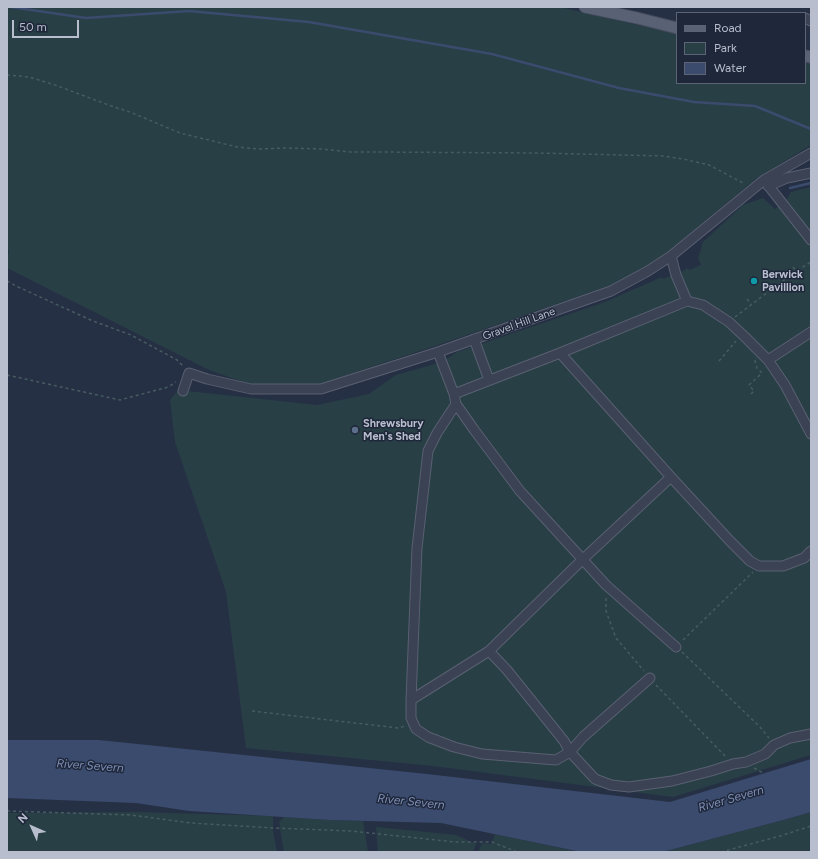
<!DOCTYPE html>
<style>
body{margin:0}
#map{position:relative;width:818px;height:859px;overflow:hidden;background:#263045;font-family:Figtree,sans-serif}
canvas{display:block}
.frame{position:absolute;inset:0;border:8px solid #b8becd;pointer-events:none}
.legend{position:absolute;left:676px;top:12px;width:130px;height:72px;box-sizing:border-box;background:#1f273a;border:1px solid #5c6375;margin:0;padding:5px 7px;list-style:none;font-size:12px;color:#b8becd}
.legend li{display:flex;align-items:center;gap:8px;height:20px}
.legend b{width:20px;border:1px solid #5c6375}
.north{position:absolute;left:12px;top:807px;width:40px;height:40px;-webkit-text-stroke:3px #1f273a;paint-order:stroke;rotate:315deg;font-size:11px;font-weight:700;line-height:16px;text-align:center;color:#b8becd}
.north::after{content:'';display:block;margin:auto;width:14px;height:18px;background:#b8becd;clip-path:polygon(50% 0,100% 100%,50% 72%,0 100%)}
.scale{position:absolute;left:12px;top:20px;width:67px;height:18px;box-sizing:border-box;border:2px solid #b8becd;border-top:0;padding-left:5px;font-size:12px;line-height:14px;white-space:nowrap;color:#b8becd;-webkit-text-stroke:3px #1f273a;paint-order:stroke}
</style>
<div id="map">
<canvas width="818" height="859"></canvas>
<div class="frame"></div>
<ul class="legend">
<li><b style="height:5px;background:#596174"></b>Road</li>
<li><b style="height:11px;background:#283f46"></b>Park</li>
<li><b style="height:11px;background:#3b4b6e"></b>Water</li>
</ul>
<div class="north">N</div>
<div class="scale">50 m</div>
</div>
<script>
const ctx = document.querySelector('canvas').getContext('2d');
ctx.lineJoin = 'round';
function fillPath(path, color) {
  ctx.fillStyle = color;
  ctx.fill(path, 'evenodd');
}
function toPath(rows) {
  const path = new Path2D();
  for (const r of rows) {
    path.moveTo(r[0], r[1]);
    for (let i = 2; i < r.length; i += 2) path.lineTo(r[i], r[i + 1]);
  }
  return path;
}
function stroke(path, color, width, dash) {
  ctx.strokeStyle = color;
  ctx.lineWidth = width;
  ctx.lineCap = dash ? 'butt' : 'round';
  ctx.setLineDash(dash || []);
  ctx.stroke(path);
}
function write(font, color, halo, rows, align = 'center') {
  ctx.font = font + ' Figtree,sans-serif';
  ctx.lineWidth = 3;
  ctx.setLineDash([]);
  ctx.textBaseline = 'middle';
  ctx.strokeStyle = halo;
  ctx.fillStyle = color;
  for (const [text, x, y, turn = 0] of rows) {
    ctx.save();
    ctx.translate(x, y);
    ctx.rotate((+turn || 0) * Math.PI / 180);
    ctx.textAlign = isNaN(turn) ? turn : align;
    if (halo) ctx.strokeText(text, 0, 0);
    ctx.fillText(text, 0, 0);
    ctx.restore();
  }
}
const green = toPath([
 [7,7,559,7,677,34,677,83,805,83,805,63,811,63,811,145,757,178,665,254,626,280,435,346,319,384,249,384,209,370,7,268,7,260,9,251,7,249],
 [811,187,811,755,673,797,433,766,246,748,226,592,175,442,170,400,178,390,317,405,369,394,396,375,442,362,457,352,605,302,662,277,663,279,670,276,676,275,688,268,689,270,701,265,698,258,703,242,743,205,763,198,775,209,787,199,791,192],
 [136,812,273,816,273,831,277,852,7,852,7,813,30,813],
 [811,812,811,852,653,852,666,851,787,819],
 [284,817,330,820,363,821,368,852,284,852,279,822],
 [376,827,456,835,476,844,473,852,378,852],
 [495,834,574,851,573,852,478,852,482,843,491,844]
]);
const water = toPath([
 [7,740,99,740,427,774,670,802,811,759,811,812,787,819,666,851,653,852,581,852,441,823,330,820,189,811,136,803,7,798]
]);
const stream = toPath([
 [11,7,86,18,189,11,309,22,492,54,619,88,694,102,755,106,811,129],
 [790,188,811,183]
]);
const path = toPath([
 [7,75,29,77,55,85,114,107,130,112,180,133,237,147,259,149,284,148,322,149,350,152,374,152,538,153,663,156,683,159,709,165,745,184],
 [793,267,796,271],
 [779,276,782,281],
 [7,281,16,286,93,321,131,335,177,360,183,366],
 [766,286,769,291],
 [747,299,751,304],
 [735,317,796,271,811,262],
 [719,361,736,341],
 [7,375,120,400,168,387,176,382],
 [751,394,754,391,749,385,762,373,757,368,755,361,756,360],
 [606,598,606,611,616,638,644,671],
 [683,640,753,572],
 [682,652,760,727,769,738],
 [656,685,726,757],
 [252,711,398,728,405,726],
 [754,768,763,773],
 [7,811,131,815,191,823,274,828,351,831,455,842,492,842,517,852],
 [721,852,780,836,811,826]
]);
const minor = toPath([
 [805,18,811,21],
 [764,180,811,240],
 [768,186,787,178,811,173],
 [671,256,676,275,687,301],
 [811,332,768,360,785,385,811,434],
 [474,339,489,380],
 [438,352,454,394,456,404,475,431,520,491,606,585,676,647],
 [560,353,671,477],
 [183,391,189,373,207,379,251,389,321,389,438,352,611,291,648,271,671,256,764,180,811,153],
 [454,394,560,353,687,301,703,305,729,322,745,337,768,360],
 [456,404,437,433,428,451,417,548,411,700,489,651,582,560,671,477,730,541,750,561,759,566,783,566,804,558,811,551],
 [489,651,507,670,564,741,570,752,583,737,650,678],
 [411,700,411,718,416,729,428,737,454,747,482,754,556,760,570,752,595,779,611,785,629,787,672,781,711,771,733,764,746,762,765,754,774,745,790,738,811,734]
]);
const major = toPath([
 [585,7,637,18,677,28],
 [805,56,811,57]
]);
const markers = [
 [754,281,4,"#0f9aa8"],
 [355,430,4,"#5c6f8a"]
];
const poiNames = [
 ["Berwick",762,275],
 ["Pavillion",762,288],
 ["Shrewsbury",363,424],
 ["Men's Shed",363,437]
];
const streetNames = [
 ["Gravel Hill Lane",519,324,-20]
];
const waterNames = [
 ["River Severn",90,766,4],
 ["River Severn",731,799,-16],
 ["River Severn",411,802,6]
];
fillPath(green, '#283f46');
fillPath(water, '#3b4b6e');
stroke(stream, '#3b4b6e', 2.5);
stroke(minor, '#596071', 11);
stroke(major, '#444b5d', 13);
stroke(path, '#475c61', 1.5, [3, 3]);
stroke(minor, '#3b4254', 9);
stroke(major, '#596174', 11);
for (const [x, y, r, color] of markers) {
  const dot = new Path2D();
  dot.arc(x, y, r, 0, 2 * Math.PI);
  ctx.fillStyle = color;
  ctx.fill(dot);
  stroke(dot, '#1f273a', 1.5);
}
write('bold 11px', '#b8becd', '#1f273a', poiNames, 'left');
write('11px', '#b8becd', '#1f273a', streetNames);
write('italic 12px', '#7e8fb6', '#1f273a', waterNames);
</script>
